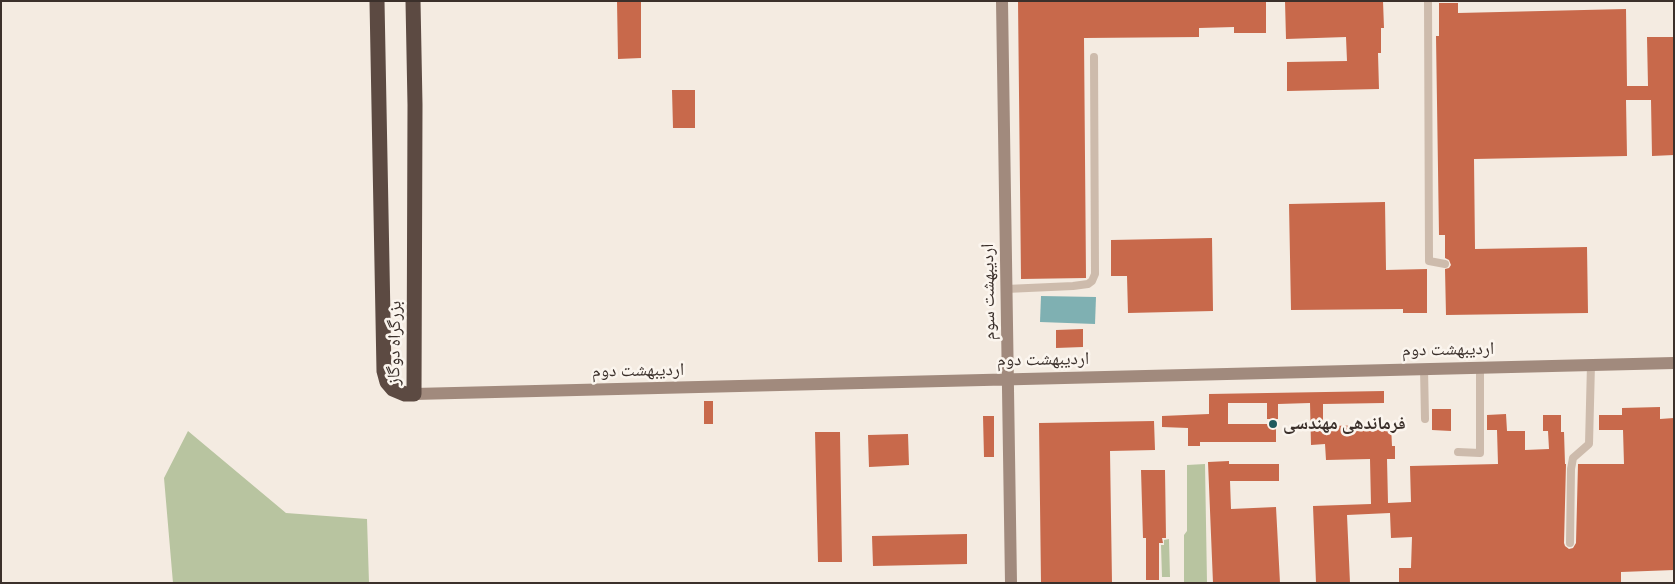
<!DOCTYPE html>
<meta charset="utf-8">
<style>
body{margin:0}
#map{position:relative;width:1675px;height:584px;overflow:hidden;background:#f4ebe1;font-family:"Archivo Narrow",sans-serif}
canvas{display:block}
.frame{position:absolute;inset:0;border:2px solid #3b302b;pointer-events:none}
</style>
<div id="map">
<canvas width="1675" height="584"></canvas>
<div class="frame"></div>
</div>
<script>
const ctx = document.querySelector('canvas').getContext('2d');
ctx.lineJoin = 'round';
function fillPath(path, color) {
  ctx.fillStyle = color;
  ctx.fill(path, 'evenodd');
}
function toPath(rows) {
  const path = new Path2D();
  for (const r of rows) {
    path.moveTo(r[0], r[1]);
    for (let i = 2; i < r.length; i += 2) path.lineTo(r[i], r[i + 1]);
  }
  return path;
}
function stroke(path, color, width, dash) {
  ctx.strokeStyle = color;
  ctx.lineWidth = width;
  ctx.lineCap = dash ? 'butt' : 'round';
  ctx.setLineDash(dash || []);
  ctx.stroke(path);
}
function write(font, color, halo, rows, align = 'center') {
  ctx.font = font + ' "Archivo Narrow","Noto Naskh Arabic",sans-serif';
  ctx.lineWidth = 5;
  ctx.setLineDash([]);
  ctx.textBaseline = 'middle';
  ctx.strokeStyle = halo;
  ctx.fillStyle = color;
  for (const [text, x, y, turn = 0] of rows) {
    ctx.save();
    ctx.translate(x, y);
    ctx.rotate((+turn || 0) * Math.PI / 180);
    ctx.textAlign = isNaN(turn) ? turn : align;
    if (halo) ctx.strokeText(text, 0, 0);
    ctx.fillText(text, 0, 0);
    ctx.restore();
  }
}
const green = toPath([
 [188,431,286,513,367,519,369,583,173,583,164,478],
 [1205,464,1207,583,1184,583,1184,535,1187,531,1187,465],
 [1169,539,1170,577,1162,577,1161,545,1164,545,1164,540]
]);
const water = toPath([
 [1041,296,1096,297,1095,324,1040,322]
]);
const building = toPath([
 [617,1,641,1,641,58,618,59],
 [1018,1,1266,1,1266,33,1234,33,1234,27,1199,28,1199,37,1084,38,1086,278,1021,279],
 [1285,1,1383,1,1384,28,1381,28,1381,53,1378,53,1379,89,1287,91,1287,62,1347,61,1346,37,1286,39],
 [1439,3,1458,3,1458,13,1626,9,1627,86,1648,86,1647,37,1674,37,1674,155,1652,156,1651,100,1626,100,1627,156,1474,159,1475,249,1587,247,1588,313,1446,315,1445,269,1449,268,1451,265,1449,260,1445,258,1445,235,1439,235,1436,36,1439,36],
 [672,90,695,90,695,128,673,128],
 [1385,202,1386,270,1427,269,1427,313,1403,313,1403,309,1291,310,1289,204],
 [1212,238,1213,311,1128,313,1127,276,1111,276,1111,240],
 [1083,329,1083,347,1056,348,1056,330],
 [1384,391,1384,403,1323,404,1323,426,1391,425,1392,446,1395,446,1395,459,1387,459,1388,503,1411,502,1410,466,1498,464,1497,430,1487,430,1487,415,1506,414,1507,431,1525,431,1525,450,1549,449,1548,431,1543,431,1543,415,1561,415,1561,432,1564,432,1565,464,1566,464,1564,543,1565,546,1569,549,1573,548,1576,543,1578,464,1624,464,1623,430,1599,430,1599,415,1622,415,1622,408,1660,407,1660,419,1674,418,1674,570,1621,572,1621,583,1399,583,1399,568,1411,568,1412,537,1391,538,1390,513,1347,515,1350,583,1316,583,1313,506,1371,504,1370,459,1326,460,1325,444,1311,445,1310,403,1278,404,1278,419,1267,419,1267,403,1228,403,1228,424,1276,424,1276,442,1200,442,1200,446,1188,446,1188,428,1162,427,1162,416,1209,414,1209,394],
 [704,401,713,401,713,424,704,424],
 [1432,409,1451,409,1451,431,1432,430],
 [983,416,994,416,994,457,984,457],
 [1154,421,1155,450,1110,451,1112,583,1041,583,1039,423],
 [815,432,840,432,842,562,818,562],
 [908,434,909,465,869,467,868,435],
 [1229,461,1229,464,1279,464,1279,481,1230,481,1231,509,1276,507,1280,583,1213,583,1208,462],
 [1141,470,1165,470,1166,538,1162,538,1163,543,1159,543,1159,580,1146,580,1146,538,1143,538],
 [967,534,967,564,873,566,872,536]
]);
const lane = toPath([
 [1428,1,1429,261,1445,264],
 [1006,289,1073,286,1088,284,1092,281,1095,274,1094,57],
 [1424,368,1425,419],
 [1458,452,1480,453,1480,367],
 [1570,543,1571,469,1573,458,1589,444,1591,364]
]);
const secondary = toPath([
 [1002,1,1011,583],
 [414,394,1674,363]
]);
const highway = toPath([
 [377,1,384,371,387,382,393,389,405,394,414,394,415,105,413,1]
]);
const markers = [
 [1273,424,5,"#1f5a5e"]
];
const streetNames = [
 ["اردیبهشت سوم",989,292,-91],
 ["بزرگراه دوگاز",395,343,-89],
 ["اردیبهشت دوم",1448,350,-1],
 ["اردیبهشت دوم",1043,360,-1],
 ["اردیبهشت دوم",638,371,-1]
];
const poiNames = [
 ["فرماندهی مهندسی",1283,424]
];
fillPath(green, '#b8c4a0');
fillPath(water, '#7fb0b2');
fillPath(building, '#c8694b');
stroke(lane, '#cdbbac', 8);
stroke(secondary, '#a18a7d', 12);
stroke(highway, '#5c4a42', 15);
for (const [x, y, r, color] of markers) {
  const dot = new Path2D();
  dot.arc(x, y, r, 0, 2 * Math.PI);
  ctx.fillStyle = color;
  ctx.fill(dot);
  stroke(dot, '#fbf5ee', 2);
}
write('18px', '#3b302b', '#fbf5ee', streetNames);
write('bold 18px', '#3b302b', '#fbf5ee', poiNames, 'left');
</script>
